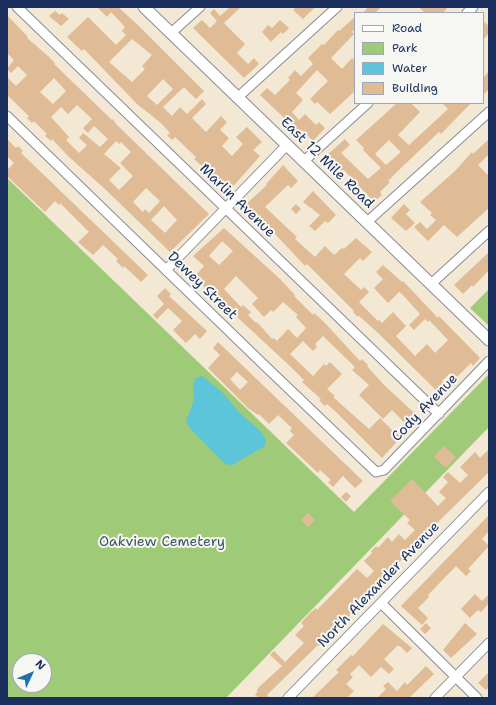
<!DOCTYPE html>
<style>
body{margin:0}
#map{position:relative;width:496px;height:705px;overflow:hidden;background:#f2e8d3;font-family:"Shantell Sans",sans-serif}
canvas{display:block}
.frame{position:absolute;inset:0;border:8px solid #1b2f5e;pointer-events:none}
.legend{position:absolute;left:354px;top:12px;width:130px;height:92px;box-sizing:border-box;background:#f6f6f2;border:1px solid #9ea6b7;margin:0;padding:5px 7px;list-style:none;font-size:12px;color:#1b2f5e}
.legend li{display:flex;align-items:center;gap:8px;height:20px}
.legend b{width:20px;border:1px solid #9ea6b7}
.north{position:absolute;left:12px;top:653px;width:40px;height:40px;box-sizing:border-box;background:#f6f6f2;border:1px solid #9ea6b7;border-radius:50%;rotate:46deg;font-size:11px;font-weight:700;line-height:16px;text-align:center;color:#1b2f5e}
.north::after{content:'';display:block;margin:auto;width:14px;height:18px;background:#1f6fb2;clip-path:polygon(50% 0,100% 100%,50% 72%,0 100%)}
</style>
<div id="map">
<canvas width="496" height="705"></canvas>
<div class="frame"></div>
<ul class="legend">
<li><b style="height:5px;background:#fff"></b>Road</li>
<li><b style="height:11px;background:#9fcb78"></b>Park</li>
<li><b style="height:11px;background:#5dc5d9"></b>Water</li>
<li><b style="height:11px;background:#dfbc95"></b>Building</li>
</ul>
<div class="north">N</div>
</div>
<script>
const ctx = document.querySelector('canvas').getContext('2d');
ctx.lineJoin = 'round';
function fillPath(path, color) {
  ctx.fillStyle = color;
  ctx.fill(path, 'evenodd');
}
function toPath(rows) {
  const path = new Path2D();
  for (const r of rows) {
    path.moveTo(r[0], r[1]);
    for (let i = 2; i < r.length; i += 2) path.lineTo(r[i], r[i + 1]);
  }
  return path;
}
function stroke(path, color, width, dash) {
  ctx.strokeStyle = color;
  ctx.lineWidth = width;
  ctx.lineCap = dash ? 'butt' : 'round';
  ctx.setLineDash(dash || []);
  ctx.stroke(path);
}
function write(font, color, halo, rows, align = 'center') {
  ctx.font = font + ' "Shantell Sans",sans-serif';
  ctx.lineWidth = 4;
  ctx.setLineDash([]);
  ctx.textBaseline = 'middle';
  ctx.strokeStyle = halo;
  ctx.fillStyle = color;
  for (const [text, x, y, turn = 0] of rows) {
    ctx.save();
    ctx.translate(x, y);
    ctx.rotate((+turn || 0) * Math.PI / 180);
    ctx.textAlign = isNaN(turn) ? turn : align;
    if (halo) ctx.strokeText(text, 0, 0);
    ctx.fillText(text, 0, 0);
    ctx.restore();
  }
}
const green = toPath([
 [7,178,354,512,489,374,489,427,226,698,7,698],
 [20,661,44,661,44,685,20,685],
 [489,289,489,326,470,308]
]);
const water = toPath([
 [202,376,222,392,240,413,260,431,266,439,265,446,232,465,225,464,189,427,186,421,194,400,193,384,196,378]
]);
const building = toPath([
 [97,7,118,7,138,25,204,91,196,99,184,87,163,107,172,116,180,107,187,114,202,99,206,104,192,118,206,132,221,116,227,122,220,130,229,138,222,146,232,156,243,144,236,137,247,127,262,142,253,150,260,156,229,191,194,159,196,157,175,137,172,140,167,135,170,133,161,123,137,104,84,49,82,51,67,37,88,17,116,45,126,35,122,31,125,27,111,12,107,17],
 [132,39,152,55,142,66,145,69,132,82,109,62],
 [163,79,173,89,157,105,147,96],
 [230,7,241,7,224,23,245,44,237,53,248,64,254,58,259,64,244,78,193,28,202,20,210,28,217,21,210,13,214,9,220,16],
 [296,7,315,7,303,19,293,10],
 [368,7,381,7,375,13,363,13],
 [419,7,448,7,443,13,425,13],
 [55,11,60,15,62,13,69,19,61,26,49,16],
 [7,15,28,37,27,38,48,56,55,63,54,64,112,120,113,119,116,124,209,214,170,252,106,190,69,157,52,139,51,141,45,136,47,134,34,121,32,123,27,118,29,116,7,95,7,77,16,86,27,75,18,66,11,73,7,69,14,60,7,53],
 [54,78,66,91,53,104,40,92],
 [77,105,92,119,83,128,88,133,94,126,108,139,100,147,83,133,79,138,87,145,79,153,66,140,69,137,51,117,61,107,68,114],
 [116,141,119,144,121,142,131,152,120,163,133,176,119,190,109,180,121,168,104,154],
 [146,188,160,201,149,213,145,209,143,212,133,202],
 [164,206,177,220,165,233,151,220],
 [355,17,355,29,352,32,354,34,331,58,342,69,352,58,355,61,355,91,330,114,317,102,315,104,310,99,328,81,317,70,296,93,303,100,292,112,299,120,305,114,316,125,319,122,325,128,313,141,302,130,300,133,260,95,267,88,275,95,290,80,288,78,295,70,301,76,313,64,308,58,322,44,324,45,338,30,339,31],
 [280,20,289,28,283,34,281,32,271,42,262,32,268,25,272,28],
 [483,21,489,26,489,33,483,40],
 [489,71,489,89,483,95,483,78],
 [397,103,411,103,420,112,398,135,409,145,448,109,442,103,471,103,441,134,439,132,402,167,388,181,390,182,380,192,382,195,374,202,344,170,342,171,326,156,345,139,350,145,341,153,368,179,381,168,363,150,364,148,356,140],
 [389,140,401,152,386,165,375,154],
 [7,139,16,148,18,146,23,151,21,153,148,275,141,282,124,266,123,268,116,261,118,259,103,245,93,255,78,242,89,232,60,203,59,205,55,201,45,212,7,176,7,170,14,163,7,156],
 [489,139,489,154,478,165,489,176,489,208,457,237,444,225,428,241,414,227,420,222,427,229,436,220,430,215,432,213,420,202,455,171,472,152,473,154],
 [283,165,298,181,291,188,288,185,265,207,297,237,295,239,315,257,325,246,334,255,342,248,344,249,356,238,372,252,363,261,360,258,344,274,361,290,364,287,369,292,359,302,378,321,379,320,382,323,393,312,406,326,396,336,415,356,427,344,435,353,448,340,429,320,428,322,425,319,414,330,409,325,420,314,402,294,399,292,388,303,374,288,383,279,376,272,383,265,402,282,403,281,438,318,439,316,480,358,473,366,471,363,455,379,450,373,442,381,449,388,442,396,378,333,359,316,358,317,353,312,354,311,307,264,305,266,261,219,251,211,249,213,243,207,267,185,266,184],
 [313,191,336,215,328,223,325,221,315,231,309,226,320,215,303,202],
 [296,204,301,209,296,214,291,209],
 [404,204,410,210,406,214,415,223,406,231,391,218],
 [224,228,280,279,295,295,294,296,313,315,314,313,324,322,360,361,362,359,368,365,367,366,384,385,421,419,413,428,411,426,382,458,337,413,327,404,325,406,319,400,321,399,302,382,304,380,292,368,194,277,204,266,193,256],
 [222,241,233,251,219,265,209,256],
 [236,276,258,298,252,304,264,317,271,310,273,312,283,302,298,315,296,317,306,328,297,338,288,329,277,341,274,338,272,339,257,322,256,323,248,315,251,312,243,305,241,307,224,289],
 [323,336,355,367,352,370,369,385,359,395,383,419,392,410,405,423,395,433,380,418,369,429,333,397,335,396,327,389,342,374,330,362,326,366,324,364,313,376,290,354,303,341,313,351,317,347,315,344],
 [489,252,489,270,473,287,472,285,463,294,454,285],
 [165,288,171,294,169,296,207,331,200,339,195,334,186,343,173,330,182,321,168,308,157,319,153,315,164,304,157,296],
 [218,342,363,481,355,488,343,476,333,487,328,482,331,480,320,470,318,473,286,443,294,435,290,431,292,428,278,415,269,424,259,414,258,415,248,408,208,368,220,355,213,348],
 [237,372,248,382,240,390,230,379],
 [444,446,456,457,446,468,434,457],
 [489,449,489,472,438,522,419,543,418,542,330,637,319,646,318,645,267,695,270,698,259,698,255,695,258,691,257,690,259,687,282,666,270,655,274,651,285,662,304,643,295,635,304,626,301,623,311,612,316,608,317,610,357,569,367,578,374,571,364,561,372,553,371,551,376,546,378,548,388,537,392,542,399,534,405,540,415,530,407,523,410,520,390,501,412,479,438,506,446,498,439,492,448,482,443,477,448,472,460,483,468,475,460,467,475,452,480,458],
 [346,492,351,496,346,502,341,497],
 [308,513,315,520,308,527,301,520],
 [489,515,489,531,482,539,489,546,468,569,471,571,466,576,456,566,428,595,429,597,418,608,428,618,422,625,401,606],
 [475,594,482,601,489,594,489,603,481,612,478,610,470,618,461,609],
 [426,623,431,628,425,634,420,629],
 [465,623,477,634,451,658,443,650],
 [383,624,412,648,407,653,400,646,397,646,384,659,394,669,389,674,381,667,371,677,359,665,350,674,353,677,346,684,354,691,347,698,312,698,339,672,336,670,351,655,353,656],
 [426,666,434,674,409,698,377,698,386,689,383,686,388,682,397,691,405,682,407,685],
 [489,672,489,687,486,690,478,683]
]);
const minor = toPath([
 [17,7,439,414],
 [467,13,473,7],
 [171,33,200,7],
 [237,98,337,7],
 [7,116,263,364,376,472,384,470,489,361],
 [304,161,368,103],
 [367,222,489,112],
 [166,270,287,145],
 [431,284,489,231],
 [381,603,477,698],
 [288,698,489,492],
 [435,698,489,643]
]);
const major = toPath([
 [144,7,489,340]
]);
const streetNames = [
 ["East 12 Mile Road",327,163,44],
 ["Marlin Avenue",237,201,44],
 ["Dewey Street",202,286,44],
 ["Cody Avenue",425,408,-46],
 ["North Alexander Avenue",379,585,-46]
];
const parkNames = [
 ["Oakview Cemetery",162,542]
];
fillPath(green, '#9fcb78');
fillPath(water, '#5dc5d9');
fillPath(building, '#dfbc95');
stroke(minor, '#868c98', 11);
stroke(major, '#868c98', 13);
stroke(minor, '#fff', 9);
stroke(major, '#fff', 11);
write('14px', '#1b2f5e', '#f6f6f2', streetNames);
write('14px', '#3c5664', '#f6f6f2', parkNames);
</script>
